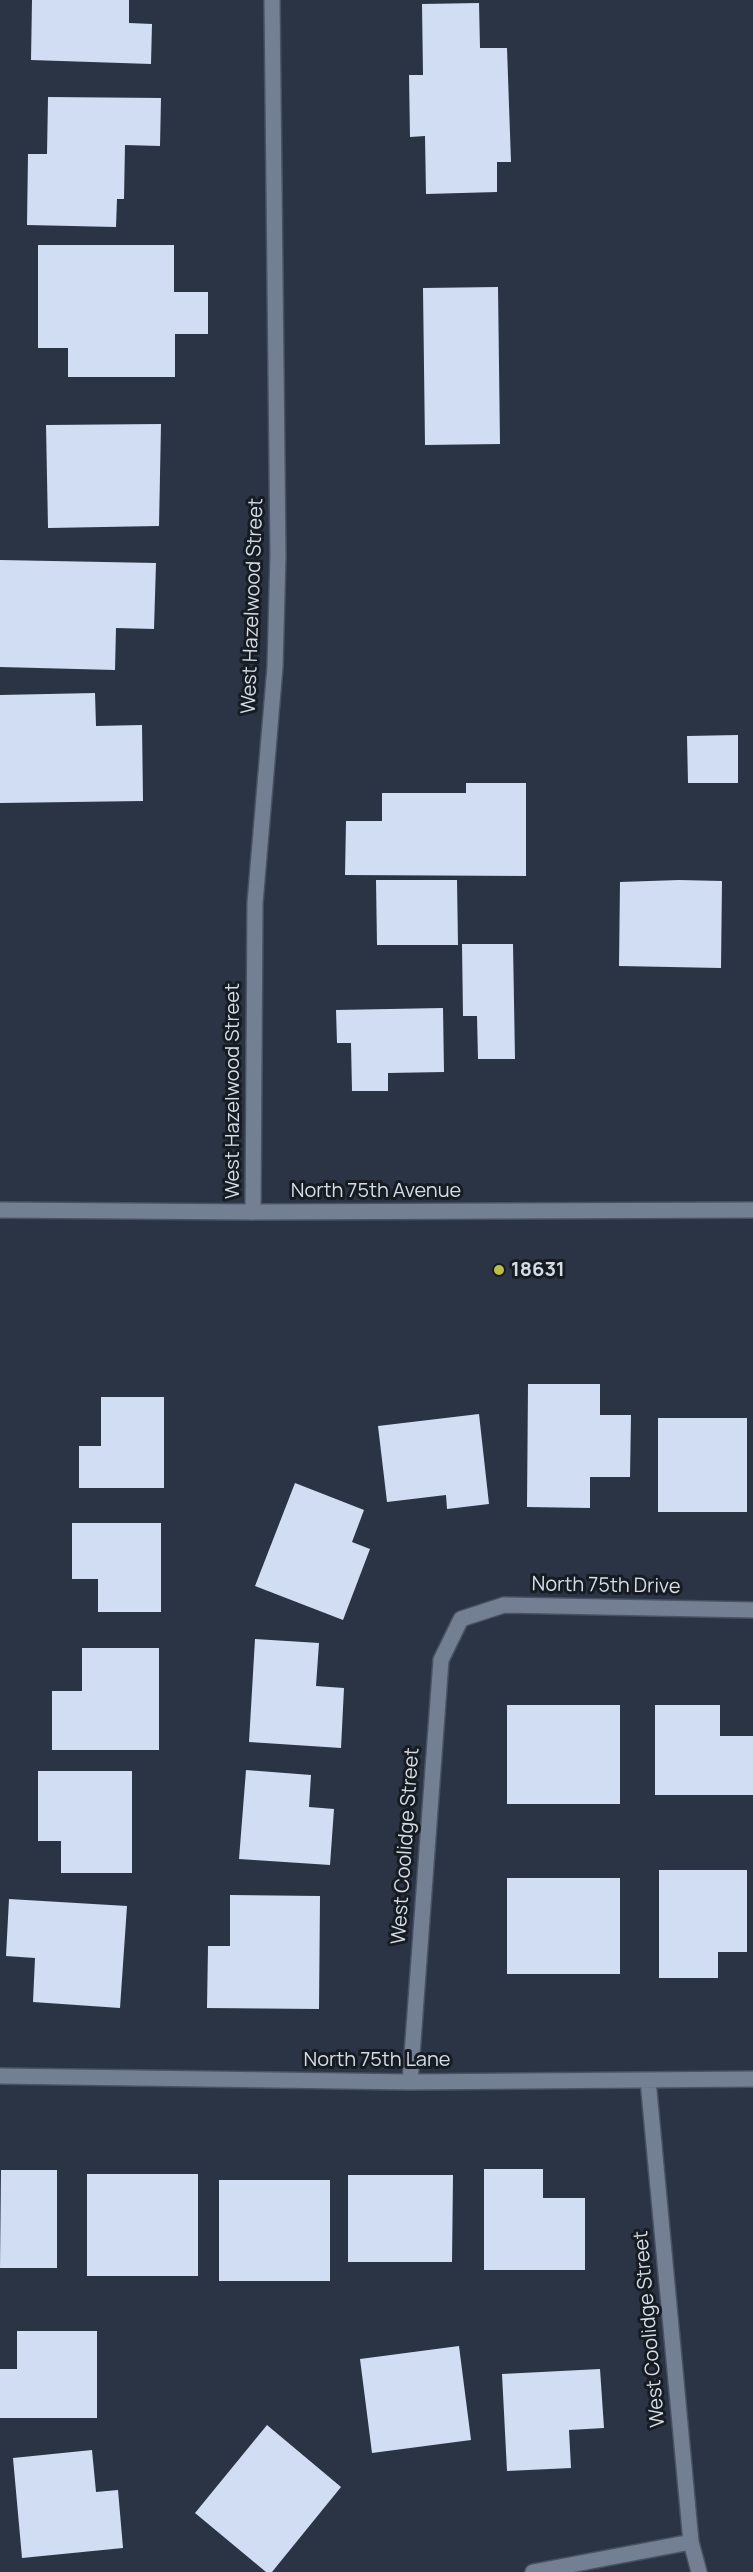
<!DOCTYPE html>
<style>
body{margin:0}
canvas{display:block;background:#2a3445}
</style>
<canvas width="753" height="2572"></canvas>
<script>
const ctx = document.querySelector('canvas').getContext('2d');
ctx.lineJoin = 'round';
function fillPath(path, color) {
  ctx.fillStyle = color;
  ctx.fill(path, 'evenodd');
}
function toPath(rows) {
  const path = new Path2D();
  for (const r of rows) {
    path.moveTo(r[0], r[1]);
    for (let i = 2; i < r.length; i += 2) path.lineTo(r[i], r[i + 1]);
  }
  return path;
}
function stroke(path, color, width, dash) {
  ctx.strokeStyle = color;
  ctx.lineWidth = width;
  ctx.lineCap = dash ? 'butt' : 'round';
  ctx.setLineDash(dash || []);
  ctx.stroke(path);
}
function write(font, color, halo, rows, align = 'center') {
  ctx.font = font + ' Manrope,sans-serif';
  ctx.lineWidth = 6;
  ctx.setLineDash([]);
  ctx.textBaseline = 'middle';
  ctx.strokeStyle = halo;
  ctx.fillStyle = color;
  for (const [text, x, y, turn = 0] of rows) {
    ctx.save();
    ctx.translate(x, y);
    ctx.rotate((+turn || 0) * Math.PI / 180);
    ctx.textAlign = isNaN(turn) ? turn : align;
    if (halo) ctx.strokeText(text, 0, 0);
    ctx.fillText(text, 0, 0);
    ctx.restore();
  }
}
const building = toPath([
 [32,0,129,0,129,23,152,24,151,64,31,60],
 [479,3,480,48,507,48,511,162,497,162,497,192,426,194,425,136,410,137,409,75,423,75,422,4],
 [48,97,161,98,160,146,125,145,124,199,117,199,116,227,27,225,28,154,47,154],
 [38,245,174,245,174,292,208,292,208,334,175,334,175,377,68,377,68,348,38,348],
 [498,287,500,444,425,445,423,288],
 [161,424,159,526,48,528,46,425],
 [0,560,156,563,154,629,116,628,115,670,0,667],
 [95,693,96,726,142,725,143,801,0,803,0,695],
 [738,735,738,783,688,783,687,736],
 [466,783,526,783,526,876,345,875,346,821,382,821,382,793,466,793],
 [376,880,457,880,458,945,377,945],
 [679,880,722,881,721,968,619,966,620,882],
 [462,944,513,944,515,1059,478,1059,477,1016,463,1016],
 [443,1008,444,1072,388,1073,388,1091,352,1091,351,1043,337,1043,336,1010],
 [528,1384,600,1384,600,1415,631,1415,630,1477,590,1477,590,1508,527,1507],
 [101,1397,164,1397,164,1488,79,1488,79,1446,101,1446],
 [479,1414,489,1504,447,1509,446,1495,387,1502,378,1426],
 [658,1418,747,1418,747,1512,658,1512],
 [295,1483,364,1510,352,1542,370,1549,343,1620,255,1586],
 [72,1523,161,1523,161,1612,98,1612,98,1579,72,1579],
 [255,1639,319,1643,316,1686,344,1688,341,1748,249,1742],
 [82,1648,159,1648,159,1750,52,1750,52,1691,82,1691],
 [507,1705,620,1705,620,1804,507,1804],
 [655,1705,720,1705,720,1736,753,1736,753,1795,655,1795],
 [246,1770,311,1775,309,1807,334,1809,330,1865,239,1859],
 [38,1771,132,1771,132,1873,61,1873,61,1841,38,1841],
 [659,1870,747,1870,747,1952,718,1952,718,1978,659,1978],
 [507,1878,620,1878,620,1974,507,1974],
 [230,1895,320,1896,319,2009,207,2008,208,1946,230,1946],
 [9,1899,127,1906,120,2008,33,2002,35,1958,6,1956],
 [484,2169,543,2169,543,2198,585,2198,585,2270,484,2270],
 [1,2170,57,2170,57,2268,0,2268],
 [87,2174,198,2174,198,2276,87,2276],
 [348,2175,453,2175,452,2262,348,2262],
 [219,2180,330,2180,330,2281,219,2281],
 [17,2331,97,2331,97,2418,0,2418,0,2369,17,2369],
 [459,2346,471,2440,372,2453,360,2359],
 [600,2369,604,2428,569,2430,571,2468,507,2471,502,2374],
 [267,2425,341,2487,272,2572,266,2572,195,2513],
 [92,2450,96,2492,118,2490,123,2548,22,2558,13,2458]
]);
const street = toPath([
 [253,1212,255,903,275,667,278,555,272,0],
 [0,2076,410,2082,753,2079],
 [648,2080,691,2542,699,2572],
 [410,2082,441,1660,461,1619,504,1605,753,1610],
 [533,2572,691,2542]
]);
const secondary = toPath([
 [0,1210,253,1212,753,1210]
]);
const markers = [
 [499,1270,6,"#bdbf43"]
];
const streetNames = [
 ["West Hazelwood Street",253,606,-88],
 ["West Hazelwood Street",233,1091,-90],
 ["North 75th Avenue",376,1191],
 ["North 75th Drive",606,1586,1],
 ["West Coolidge Street",406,1846,-86],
 ["North 75th Lane",377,2060],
 ["West Coolidge Street",650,2329,-95]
];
const poiNames = [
 ["18631",511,1270]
];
fillPath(building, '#d0ddf3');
stroke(street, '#495260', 18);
stroke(secondary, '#495260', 18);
stroke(street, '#737f92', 15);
stroke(secondary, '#737f92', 15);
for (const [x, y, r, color] of markers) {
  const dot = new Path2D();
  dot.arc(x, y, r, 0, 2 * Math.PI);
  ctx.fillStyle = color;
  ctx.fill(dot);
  stroke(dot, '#171c23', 2);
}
write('20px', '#d5dce7', '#171c23', streetNames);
write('bold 20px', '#d5dce7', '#171c23', poiNames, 'left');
</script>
